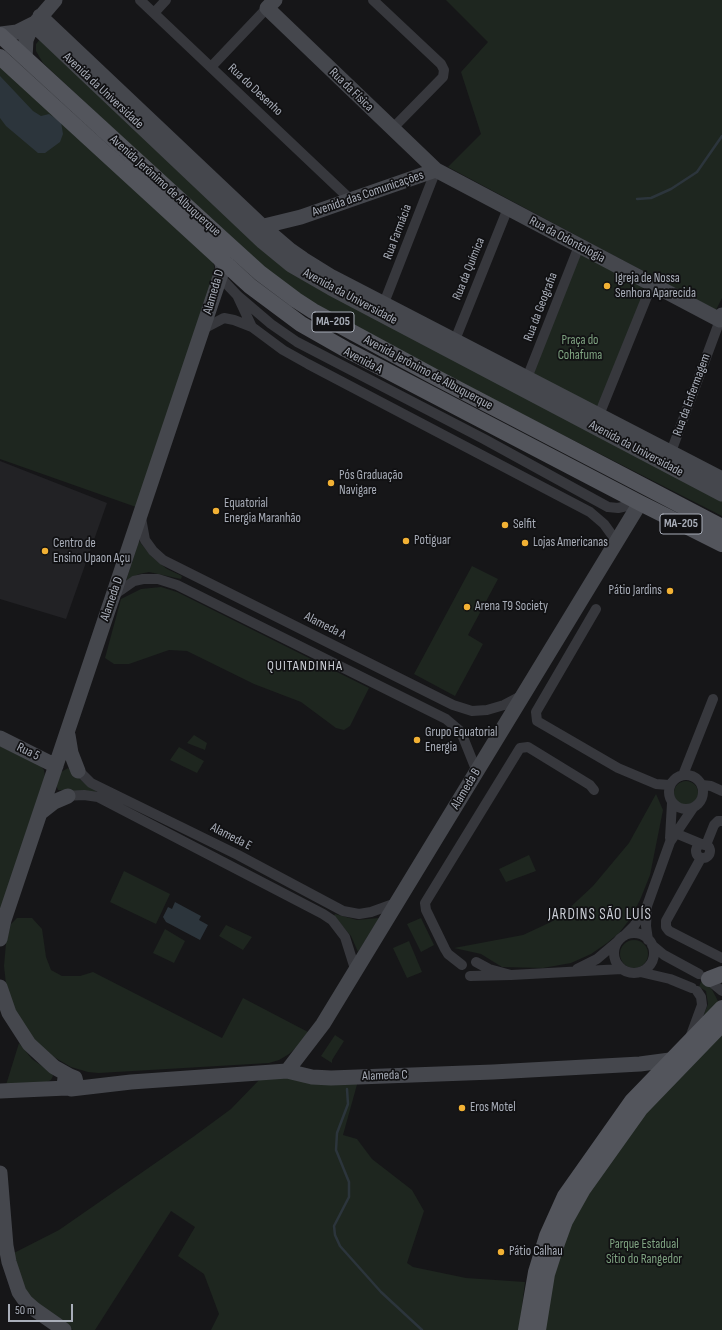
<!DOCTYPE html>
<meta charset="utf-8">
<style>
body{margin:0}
#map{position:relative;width:722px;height:1330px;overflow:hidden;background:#161618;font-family:"Sofia Sans Condensed",sans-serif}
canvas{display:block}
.scale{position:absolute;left:8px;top:1304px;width:65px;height:18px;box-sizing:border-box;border:2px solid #a8adb8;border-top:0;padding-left:5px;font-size:12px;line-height:14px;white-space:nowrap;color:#a8adb8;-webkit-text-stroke:3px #111113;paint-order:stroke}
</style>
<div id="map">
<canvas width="722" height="1330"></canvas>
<div class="scale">50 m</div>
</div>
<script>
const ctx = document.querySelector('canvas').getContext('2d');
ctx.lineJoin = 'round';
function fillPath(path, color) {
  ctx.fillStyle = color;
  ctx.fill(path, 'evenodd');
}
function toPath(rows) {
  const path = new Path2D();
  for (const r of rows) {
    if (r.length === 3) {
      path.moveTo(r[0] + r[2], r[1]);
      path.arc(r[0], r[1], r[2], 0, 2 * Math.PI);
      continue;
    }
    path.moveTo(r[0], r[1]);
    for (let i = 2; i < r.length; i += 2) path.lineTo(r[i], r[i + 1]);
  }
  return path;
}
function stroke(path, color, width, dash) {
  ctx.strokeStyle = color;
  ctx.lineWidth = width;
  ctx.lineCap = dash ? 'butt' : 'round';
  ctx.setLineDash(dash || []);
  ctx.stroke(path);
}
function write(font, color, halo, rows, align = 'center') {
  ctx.font = font + ' "Sofia Sans Condensed",sans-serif';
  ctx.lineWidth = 3.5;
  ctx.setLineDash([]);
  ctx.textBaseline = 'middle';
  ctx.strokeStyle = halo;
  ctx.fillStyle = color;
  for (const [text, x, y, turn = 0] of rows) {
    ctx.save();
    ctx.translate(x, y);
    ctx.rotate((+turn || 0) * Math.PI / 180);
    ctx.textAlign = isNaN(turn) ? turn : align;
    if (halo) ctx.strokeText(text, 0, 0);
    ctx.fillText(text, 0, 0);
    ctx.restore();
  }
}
const built = toPath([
 [0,461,107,503,66,619,0,599]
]);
const green = toPath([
 [446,0,722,0,722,298,716,310,448,167,481,134,461,72,488,42],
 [40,39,213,201,722,498,722,516,461,383,315,306,275,278,234,242,43,63,36,51,36,44],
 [0,58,213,261,215,271,136,507,0,459],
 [580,245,652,283,597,412,524,374],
 [139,541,151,556,167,569,182,576,181,579,149,572,139,574,126,581],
 [472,566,498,579,468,635,483,644,455,696,414,674],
 [161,587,177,592,369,688,350,726,344,730,336,728,301,702,254,684,187,651,169,650,129,664,114,664,105,658,121,599,141,589],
 [194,735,207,743,205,750,187,743],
 [0,746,41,766,44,770,45,777,0,913],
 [179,747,204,761,197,773,170,760],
 [68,768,83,782,96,789,96,792,58,790,56,785,61,772],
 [686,793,12],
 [656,794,663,810,650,875,640,900,630,919,619,933,607,943,591,954,571,963,543,968,502,967,481,954,454,948,523,935,551,922,563,914,593,886,629,843],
 [529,855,536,871,506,882,499,869],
 [124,871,170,894,156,924,110,902],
 [335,914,357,920,379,918,358,952,351,936,334,916],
 [17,918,32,918,42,929,46,957,51,970,62,976,80,976,93,972,222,1038,243,998,308,1032,300,1044,289,1054,279,1060,269,1063,99,1073,88,1072,71,1067,47,1053,32,1039,19,1021,6,984,4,966,6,943,11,924],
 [421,918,434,945,421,952,407,924],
 [226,925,252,937,243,950,219,936],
 [165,929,185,941,174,963,153,953],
 [634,954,14],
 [409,941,422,972,407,978,393,948],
 [702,979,709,984,719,1003,701,1022,708,1004,706,991,699,987],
 [722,1033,722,1330,545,1330,553,1270,579,1205,655,1100],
 [335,1035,344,1041,332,1060,332,1063,321,1056],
 [19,1043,32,1059,52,1073,53,1076,51,1080,45,1083,6,1085],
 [289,1076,358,1081,343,1135,357,1139,372,1159,412,1190,424,1211,407,1263,413,1267,466,1278,525,1282,519,1330,211,1330,219,1314,204,1274,178,1256,195,1227,171,1211,95,1330,73,1330,35,1307,25,1296,10,1255,59,1230,193,1137,231,1109,260,1079]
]);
const water = toPath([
 [0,76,33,111,41,116,49,114,61,122,63,134,60,142,45,153,38,153,6,126,0,118],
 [175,902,201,916,199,920,208,925,200,940,166,922,163,917,168,907,172,909]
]);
const stream = toPath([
 [637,199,651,198,671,189,697,172,722,136],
 [347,1089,348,1104,337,1133,336,1150,349,1182,349,1197,334,1226,335,1235,340,1246,381,1292,422,1330]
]);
const street = toPath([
 [140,0,351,200],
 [373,0,441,64,444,70,443,77,392,129],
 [154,13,166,0],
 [211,67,267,8],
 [220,277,237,295,252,327],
 [237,295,271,324,297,342,484,439,608,507,618,508,640,503],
 [384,303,436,170],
 [203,329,224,318,234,320,252,327,283,350,308,364,590,512,604,524,617,542],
 [455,340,508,208],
 [527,378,579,246],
 [599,415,652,284],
 [671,452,720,320],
 [141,518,145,540,153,551,163,560,453,705,472,711,487,710,504,705,523,695],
 [114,595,134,581,143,579,158,579,177,585,446,719,459,730,463,737,477,772],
 [596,609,536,712,537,721,618,768,656,784,669,785],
 [74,766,91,783,238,855,343,911,359,914,371,912,396,903],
 [686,792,17],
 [683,775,713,699],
 [702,785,711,786,722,791],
 [63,796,84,795,98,797,323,914,332,920,345,937,356,972],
 [675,833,704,845],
 [670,838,672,803],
 [703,851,7],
 [706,845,714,825,718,821,722,821],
 [701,858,666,921,666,927,669,931,722,958],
 [647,906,670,842,693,808],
 [634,953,20],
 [624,936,634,926,647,906,646,926,648,940],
 [652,945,664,955,699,974],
 [462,965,448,954,445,949,426,910,425,903,520,748,528,747,590,785,594,790],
 [577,969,597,959,617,942],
 [640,972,670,979,692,988],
 [511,975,622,969],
 [470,976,511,975,489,969,476,962],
 [705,977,722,991],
 [691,1035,702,1005,701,997,697,991]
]);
const secondary = toPath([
 [275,0,267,8,436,170,720,320,722,315],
 [40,16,262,226,290,250,303,259,332,277,722,479],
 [33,24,263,242,291,265,331,288,722,494],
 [0,34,17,32,33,24],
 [25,58,26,40,31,28,55,0],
 [256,228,301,217,436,170],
 [68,735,71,753,78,771],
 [0,738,56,766],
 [40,813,54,802,68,796],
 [0,939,4,920,220,277,223,268,221,259],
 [0,987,9,1013,29,1044,54,1067,70,1076],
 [287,1071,323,1024,640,503],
 [74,1087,76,1082,75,1078,70,1076,65,1078,64,1085,71,1089,131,1082,287,1071,312,1077,331,1078,493,1072,640,1064,670,1060],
 [0,1091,67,1088],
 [0,1173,6,1246,9,1262,19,1292,26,1302,34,1309,64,1330]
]);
const primary = toPath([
 [0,35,217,234,260,273,296,300,313,311,435,377,722,527],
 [0,57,250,286,301,324,345,349,640,503,722,544],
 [709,979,722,974],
 [526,1330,536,1272,547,1236,565,1196,632,1101,722,1008],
 [538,1330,547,1274,557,1243,565,1221,583,1189,640,1109,722,1024]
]);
const markers = [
 [607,286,4,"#f2b134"],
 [331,483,4,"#f2b134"],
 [216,511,4,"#f2b134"],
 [505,525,4,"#f2b134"],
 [406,541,4,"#f2b134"],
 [525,543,4,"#f2b134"],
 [45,551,4,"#f2b134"],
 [670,591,4,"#f2b134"],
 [467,607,4,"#f2b134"],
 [417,740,4,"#f2b134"],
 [462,1108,4,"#f2b134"],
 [501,1252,4,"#f2b134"]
];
const shields = [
 [333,322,42],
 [681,524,42]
];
const shieldNames = [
 ["MA-205",333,322],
 ["MA-205",681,524]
];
const streetNames = [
 ["Rua do Desenho",255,90,43],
 ["Rua da Física",351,90,44],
 ["Avenida da Universidade",103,91,43],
 ["Avenida Jerônimo de Albuquerque",165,186,42],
 ["Avenida das Comunicações",368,194,-19],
 ["Rua Farmácia",398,232,-69],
 ["Rua da Odontologia",567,240,28],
 ["Rua da Química",469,269,-68],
 ["Alameda D",214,292,-74],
 ["Avenida da Universidade",350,297,28],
 ["Rua da Geografia",541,307,-69],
 ["Avenida A",363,361,28],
 ["Avenida Jerônimo de Albuquerque",428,373,28],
 ["Rua da Enfermagem",692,395,-70],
 ["Avenida da Universidade",636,449,28],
 ["Alameda D",112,599,-71],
 ["Alameda A",325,626,27],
 ["Rua 5",28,752,26],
 ["Alameda B",466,789,-59],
 ["Alameda E",231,837,27],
 ["Alameda C",385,1076,-2]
];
const poiNames = [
 ["Igreja de Nossa",615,279],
 ["Senhora Aparecida",615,294],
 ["Pós Graduação",339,476],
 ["Navigare",339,491],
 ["Equatorial",224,504],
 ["Energia Maranhão",224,519],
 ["Selfit",513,525],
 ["Potiguar",414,541],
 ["Lojas Americanas",533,543],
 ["Centro de",53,544],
 ["Ensino Upaon Açu",53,559],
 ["Pátio Jardins",662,591,"right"],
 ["Arena T9 Society",475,607],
 ["Grupo Equatorial",425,733],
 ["Energia",425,748],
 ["Eros Motel",470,1108],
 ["Pátio Calhau",509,1252]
];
const parkNames = [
 ["Praça do",580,341],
 ["Cohafuma",580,356],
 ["Parque Estadual",644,1245],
 ["Sítio do Rangedor",644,1260]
];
const neighbourhoodNames = [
 ["QUITANDINHA",305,666]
];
const quarterNames = [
 ["JARDINS SÃO LUÍS",600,915]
];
fillPath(built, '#222225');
fillPath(green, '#1e261f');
fillPath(water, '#2c353c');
stroke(stream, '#2c353c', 2.5);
stroke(street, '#37383d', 10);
stroke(secondary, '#45474d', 15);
stroke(primary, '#53555c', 16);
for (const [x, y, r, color] of markers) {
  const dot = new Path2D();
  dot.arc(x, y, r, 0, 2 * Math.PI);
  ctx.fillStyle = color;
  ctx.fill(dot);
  stroke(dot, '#111113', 1.5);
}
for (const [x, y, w] of shields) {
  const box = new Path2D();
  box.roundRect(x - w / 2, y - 10, w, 20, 3);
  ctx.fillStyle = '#111113';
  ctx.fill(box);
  stroke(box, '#a8adb8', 1);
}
write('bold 12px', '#a8adb8', null, shieldNames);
write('13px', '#a8adb8', '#111113', streetNames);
write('13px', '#a8adb8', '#111113', poiNames, 'left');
write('13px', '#7fa381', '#111113', parkNames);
ctx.letterSpacing = '1px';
write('14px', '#c9ccd4', '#111113', neighbourhoodNames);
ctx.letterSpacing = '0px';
ctx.letterSpacing = '1px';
write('15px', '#c9ccd4', '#111113', quarterNames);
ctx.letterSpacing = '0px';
</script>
